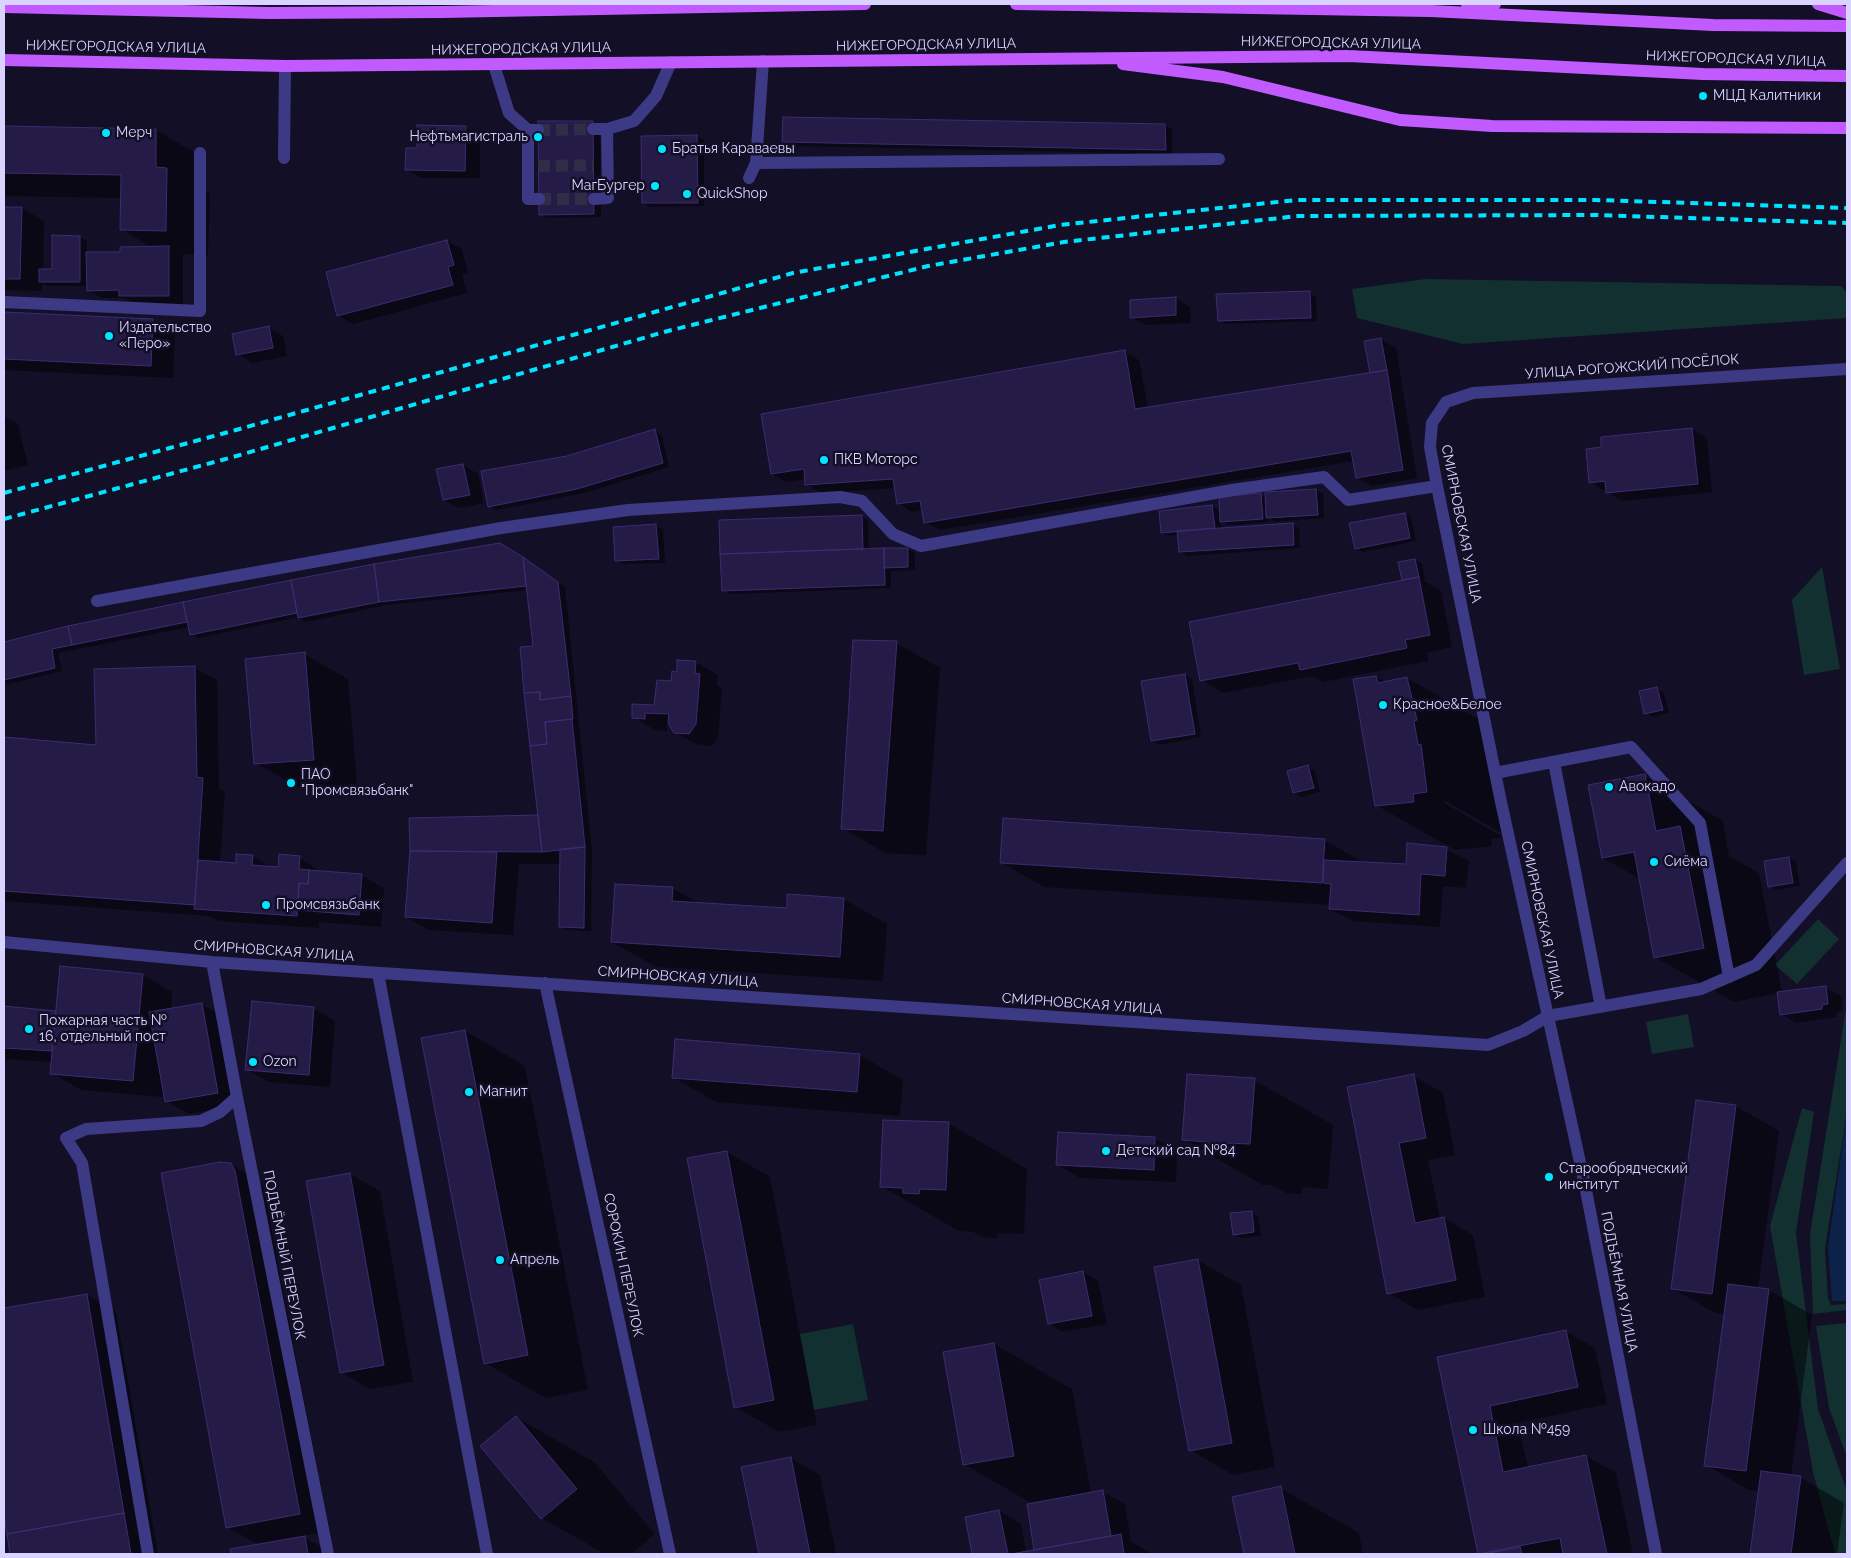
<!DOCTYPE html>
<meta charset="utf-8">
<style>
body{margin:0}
#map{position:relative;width:1851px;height:1558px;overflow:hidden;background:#130f26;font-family:Raleway,sans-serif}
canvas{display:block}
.frame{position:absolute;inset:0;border:5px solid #d9d4ff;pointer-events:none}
</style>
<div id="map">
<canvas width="1851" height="1558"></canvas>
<div class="frame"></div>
</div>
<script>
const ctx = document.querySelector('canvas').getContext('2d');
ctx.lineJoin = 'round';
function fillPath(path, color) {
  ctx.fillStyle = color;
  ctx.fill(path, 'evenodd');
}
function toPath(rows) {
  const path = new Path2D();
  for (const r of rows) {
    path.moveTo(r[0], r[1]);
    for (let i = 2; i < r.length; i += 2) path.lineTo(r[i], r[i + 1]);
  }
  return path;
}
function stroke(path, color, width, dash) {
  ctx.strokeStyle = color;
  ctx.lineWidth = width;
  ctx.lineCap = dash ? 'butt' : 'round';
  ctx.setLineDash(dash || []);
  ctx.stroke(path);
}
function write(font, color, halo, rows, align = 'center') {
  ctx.font = font + ' Raleway,sans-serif';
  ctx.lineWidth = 5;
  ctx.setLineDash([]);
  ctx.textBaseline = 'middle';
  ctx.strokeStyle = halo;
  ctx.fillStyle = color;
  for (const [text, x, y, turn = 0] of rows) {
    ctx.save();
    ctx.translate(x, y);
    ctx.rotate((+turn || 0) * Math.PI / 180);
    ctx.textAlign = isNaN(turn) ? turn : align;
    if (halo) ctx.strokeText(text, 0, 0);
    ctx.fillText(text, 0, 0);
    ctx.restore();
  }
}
const green = toPath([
 [1426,279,1841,286,1847,293,1847,318,1463,344,1357,318,1352,289],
 [1822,567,1840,669,1804,675,1792,600],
 [1818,919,1839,939,1797,984,1775,965],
 [1847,1002,1847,1112,1825,1248,1828,1298,1831,1305,1847,1304,1847,1310,1813,1314,1810,1234],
 [1688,1014,1694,1047,1652,1054,1646,1022],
 [1802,1108,1814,1112,1796,1233,1818,1409,1847,1491,1847,1554,1835,1554,1813,1472,1770,1226],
 [1847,1323,1847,1457,1829,1408,1816,1326],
 [853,1324,868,1400,814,1410,800,1334]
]);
const water = toPath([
 [1847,1113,1847,1301,1832,1301,1828,1248]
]);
const shadow = toPath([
 [539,122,593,122,600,126,601,217,547,218,540,214],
 [1165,125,1172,129,1172,154,791,146,784,142],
 [4,127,156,130,199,155,198,187,210,194,208,255,183,254,183,304,135,304,124,298,102,298,88,290,88,286,47,286,42,283,42,291,4,290,4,208,22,208,44,221,43,270,53,270,80,237,87,241,87,254,121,253,153,248,121,229,122,198,4,196],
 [465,127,480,135,480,178,421,178,407,169,418,150],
 [697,136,704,140,704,206,650,207,643,203],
 [447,241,462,249,468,273,462,275,467,293,353,324,338,315],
 [1309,293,1316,297,1317,321,1226,324,1219,320],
 [1176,298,1190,307,1191,323,1146,325,1131,317],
 [4,313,153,320,175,333,173,378,4,370],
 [269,328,283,336,287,356,252,363,237,354],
 [1381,340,1396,348,1417,478,1372,486,1357,477,1354,461,940,530,925,522,923,510,912,512,898,503,895,488,821,493,807,484,806,479,786,482,772,474,1125,352,1139,360,1148,408,1371,374],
 [4,416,18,424,28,465,4,471],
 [1692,429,1707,438,1712,492,1622,501,1590,482],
 [655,431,662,435,669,467,584,493,496,510,489,506,567,457],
 [463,465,478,474,484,503,459,508,444,500],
 [1316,490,1323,494,1324,518,1275,522,1269,518,1269,522,1228,525,1220,520,1222,529,1292,524,1299,528,1300,548,1187,556,1180,552,1179,535,1169,536,1162,532,1160,512,1212,506,1221,511,1261,495,1266,498],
 [1405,514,1411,518,1416,541,1363,552,1356,548],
 [861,516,868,520,869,550,908,549,915,553,915,570,891,571,891,588,730,594,723,590],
 [656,526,663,530,665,563,623,564,616,560,615,529],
 [507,548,565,587,592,851,591,931,567,930,560,926,561,864,519,864,513,935,429,930,406,917,412,851,410,820,539,816,534,647,528,590,387,605,306,622,299,617,198,638,191,634,189,627,58,653,62,671,4,685,4,643,292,581],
 [1415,560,1422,564,1425,580,1422,580,1441,591,1452,647,1427,653,1428,661,1323,682,1313,676,1223,693,1201,680,1406,581,1403,580],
 [897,643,940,668,926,855,885,853,842,828],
 [304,654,348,679,357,784,299,788,256,763],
 [696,662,718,675,717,685,722,688,718,737,712,746,698,745,675,732,671,726,667,725,667,731,655,730,633,717,656,707,678,673],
 [194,668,217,680,219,789,225,792,220,863,237,864,253,856,272,868,279,868,299,857,321,872,361,875,384,888,381,927,319,922,319,928,218,921,210,916,4,901,4,739,97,746],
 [1185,675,1192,679,1201,737,1159,745,1152,741],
 [1376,677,1386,682,1407,678,1485,723,1505,835,1444,800,1444,803,1503,837,1491,839,1492,846,1455,850,1376,805],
 [1657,689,1664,693,1669,713,1652,717,1646,713],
 [1308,767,1315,771,1320,792,1301,797,1294,793],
 [1644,776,1723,821,1729,856,1759,873,1782,993,1826,988,1841,996,1843,1011,1836,1012,1837,1017,1796,1023,1781,1014,1779,993,1734,1002,1655,957,1640,879,1603,858],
 [1324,840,1366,864,1407,866,1446,849,1469,861,1466,888,1443,886,1440,927,1353,921,1330,909,1331,905,1044,887,1001,862],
 [1789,858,1796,862,1800,886,1776,890,1769,886],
 [672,888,700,904,788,910,844,899,887,924,883,981,656,967,612,942],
 [143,975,172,992,171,1010,201,1004,224,1017,239,1105,189,1114,166,1101,163,1089,163,1097,81,1090,52,1073,53,1062,4,1059,4,1007,57,1012],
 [313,1008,335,1021,330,1087,269,1082,246,1069],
 [465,1031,525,1066,588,1390,546,1398,485,1363],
 [860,1055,903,1080,900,1116,716,1102,673,1077],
 [1413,1076,1443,1093,1455,1155,1428,1160,1440,1219,1444,1218,1473,1235,1485,1297,1418,1310,1389,1293,1348,1088],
 [1254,1080,1333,1125,1328,1189,1302,1187,1301,1194,1286,1193,1272,1185,1262,1185,1184,1139],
 [1736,1106,1779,1131,1758,1289,1769,1290,1812,1315,1791,1476,1801,1478,1844,1503,1837,1554,1751,1554,1759,1491,1749,1490,1706,1465,1725,1314,1715,1313,1672,1288],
 [948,1123,1027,1169,1024,1234,998,1233,997,1238,982,1237,973,1232,959,1231,881,1186],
 [1059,1134,1155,1139,1177,1151,1176,1182,1080,1178,1058,1165],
 [727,1152,770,1177,817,1425,779,1432,736,1407],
 [228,1163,258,1180,264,1189,329,1531,302,1536,334,1554,232,1554,231,1550,259,1545,227,1527],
 [350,1174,380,1191,413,1382,370,1389,341,1372],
 [1251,1212,1258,1216,1261,1236,1241,1238,1234,1234],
 [1197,1260,1241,1285,1275,1467,1233,1475,1190,1450],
 [1083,1272,1098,1281,1107,1324,1063,1332,1049,1324,1040,1281],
 [4,1281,6,1297,4,1297],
 [87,1295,116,1312,158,1554,10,1554,4,1514,4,1309],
 [1565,1331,1595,1348,1607,1404,1518,1423,1528,1468,1586,1456,1616,1473,1633,1554,1480,1554,1438,1358],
 [994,1344,1072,1389,1091,1494,1103,1492,1125,1504,1131,1541,1151,1554,973,1554,966,1518,999,1511,1021,1524,1026,1553,1036,1551,1033,1504,964,1464],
 [516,1417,594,1462,655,1534,631,1554,605,1554,542,1518],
 [790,1458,820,1475,836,1554,760,1554,743,1468],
 [1280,1488,1359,1533,1363,1554,1245,1554,1233,1498]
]);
const building = toPath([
 [783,117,1165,124,1166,150,782,142,783,117],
 [538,121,593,121,594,214,539,215,538,121],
 [417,125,466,126,465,171,405,170,406,148,417,148,417,125],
 [4,126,156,129,156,167,167,168,166,231,120,230,121,175,4,173,4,126],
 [697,135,698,203,642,203,641,136,697,135],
 [4,207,22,207,20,279,4,279,4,207],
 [52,235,80,236,80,282,39,282,39,269,52,269,52,235],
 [447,240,454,265,448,267,453,285,337,316,326,272,447,240],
 [169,246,169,296,119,296,119,290,87,291,86,252,120,252,120,247,169,246],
 [1310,291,1311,318,1218,321,1216,294,1310,291],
 [1176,297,1176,315,1130,318,1130,300,1176,297],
 [4,312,153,319,151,366,4,359,4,312],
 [269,326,273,348,236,355,232,334,269,326],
 [1381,338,1387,370,1370,373,1364,341,1381,338],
 [1125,350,1135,409,1387,370,1403,470,1356,478,1351,451,924,523,920,501,897,504,893,479,805,485,804,469,771,474,761,414,1125,350],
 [1692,428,1698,484,1606,493,1605,481,1589,483,1586,449,1601,447,1601,437,1692,428],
 [655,429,663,463,577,489,488,507,481,471,567,456,655,429],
 [463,464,470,495,443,500,436,469,463,464],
 [1316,489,1318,515,1266,518,1265,492,1316,489],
 [1261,493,1263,519,1220,522,1219,497,1261,493],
 [1212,505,1215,528,1161,533,1159,511,1212,505],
 [1405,513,1410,538,1355,549,1349,523,1405,513],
 [862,515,863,549,720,554,719,520,862,515],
 [1293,523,1294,545,1179,552,1177,531,1293,523],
 [656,524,659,559,615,561,613,527,656,524],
 [500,543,523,557,526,586,379,602,374,564,500,543],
 [884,548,908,548,908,567,884,568,884,548],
 [884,548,885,585,722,591,720,554,884,548],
 [523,557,558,582,571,696,540,700,540,692,524,693,520,647,533,646,523,557],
 [1415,559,1419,577,1402,580,1398,562,1415,559],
 [374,564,379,602,298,618,291,580,374,564],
 [1419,577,1430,635,1405,640,1407,648,1300,670,1298,663,1200,681,1189,622,1419,577],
 [291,580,297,613,190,635,183,602,291,580],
 [183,602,187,622,72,645,68,626,183,602],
 [68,626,72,645,52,649,55,668,4,680,4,642,68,626],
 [853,640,897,641,883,831,841,829,853,640],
 [305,652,314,760,254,764,245,659,305,652],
 [677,660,696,661,695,673,700,674,696,724,689,734,674,733,668,723,669,714,645,713,645,719,632,718,632,704,654,705,657,680,671,681,672,671,677,672,677,660],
 [195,666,197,777,203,778,195,905,4,891,4,737,96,745,94,669,195,666],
 [1185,674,1195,734,1151,741,1141,681,1185,674],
 [1376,676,1378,683,1407,677,1417,720,1414,721,1418,745,1421,744,1427,792,1413,794,1414,802,1375,806,1353,679,1376,676],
 [1657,687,1663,710,1644,714,1639,691,1657,687],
 [540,692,540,700,571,696,573,719,545,722,547,744,530,746,524,693,540,692],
 [572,719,585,847,542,852,530,746,547,744,545,722,572,719],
 [1308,765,1314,788,1293,793,1287,771,1308,765],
 [1645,774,1656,831,1680,826,1704,948,1654,958,1634,852,1602,858,1588,785,1645,774],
 [538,815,542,852,410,851,409,818,538,815],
 [1003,818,1325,839,1322,883,1000,863,1003,818],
 [1407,843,1447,847,1445,876,1421,874,1419,915,1329,909,1331,884,1323,883,1324,860,1406,864,1407,843],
 [585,847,584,928,559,927,560,849,585,847],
 [410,851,497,852,492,923,405,917,410,851],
 [236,854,253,855,252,865,278,867,279,854,300,856,299,869,309,870,308,884,299,883,297,916,194,909,198,860,236,863,236,854],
 [1789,857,1793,883,1768,887,1764,861,1789,857],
 [309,870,362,874,359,915,297,910,299,883,308,884,309,870],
 [615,884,673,887,672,901,787,908,787,894,844,898,840,957,611,942,615,884],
 [60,966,143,974,133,1081,50,1074,60,966],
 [1826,986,1828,1004,1822,1005,1822,1009,1780,1015,1777,992,1826,986],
 [252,1001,314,1007,309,1075,245,1070,252,1001],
 [202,1003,218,1093,165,1102,149,1012,202,1003],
 [4,1006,56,1011,52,1051,4,1048,4,1006],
 [465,1030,528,1355,484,1364,421,1038,465,1030],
 [675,1039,860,1054,857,1092,672,1078,675,1039],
 [1187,1074,1255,1078,1250,1144,1224,1143,1223,1150,1206,1148,1207,1142,1182,1140,1187,1074],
 [1414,1074,1426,1138,1399,1143,1415,1223,1444,1217,1456,1280,1387,1294,1347,1087,1414,1074],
 [1696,1100,1736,1105,1712,1294,1671,1289,1696,1100],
 [883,1120,949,1122,946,1190,920,1189,919,1194,903,1193,903,1188,880,1187,883,1120],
 [1058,1132,1155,1137,1154,1170,1056,1165,1058,1132],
 [727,1151,774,1400,734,1408,687,1158,727,1151],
 [220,1162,231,1163,235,1171,300,1514,226,1528,161,1173,220,1162],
 [350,1173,384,1365,340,1373,306,1181,350,1173],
 [1252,1211,1254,1232,1233,1235,1230,1213,1252,1211],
 [1198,1259,1232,1443,1189,1451,1154,1267,1198,1259],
 [1083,1271,1092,1316,1048,1324,1039,1280,1083,1271],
 [1728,1284,1769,1289,1746,1471,1704,1466,1728,1284],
 [87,1294,124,1513,7,1534,4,1515,4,1308,87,1294],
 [1566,1330,1578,1387,1490,1406,1503,1472,1586,1455,1607,1554,1563,1554,1560,1538,1478,1554,1437,1357,1566,1330],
 [994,1343,1014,1456,963,1465,943,1352,994,1343],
 [516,1416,577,1489,541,1519,480,1446,516,1416],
 [791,1457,810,1554,759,1554,741,1467,791,1457],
 [1761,1471,1801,1476,1791,1554,1750,1554,1761,1471],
 [1281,1486,1295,1554,1244,1554,1232,1497,1281,1486],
 [1103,1490,1111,1536,1034,1550,1027,1504,1103,1490],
 [999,1510,1008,1554,972,1554,965,1517,999,1510],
 [124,1513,131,1554,10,1554,7,1534,124,1513],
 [1121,1534,1124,1554,1011,1554,1111,1536,1121,1534],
 [305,1536,308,1554,231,1554,230,1549,305,1536],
 [1520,1547,1522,1554,1483,1554,1520,1547]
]);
const minorTunnel = toPath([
 [538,130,593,129],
 [538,166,594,165],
 [539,199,594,199]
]);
const minor = toPath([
 [763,61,756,163,1219,159],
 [494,65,509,113,528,130,538,130],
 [593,129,607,129,634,121,656,96,671,62],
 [528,130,528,199,539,199],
 [284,158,285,66],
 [749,178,756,163],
 [594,199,608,198,607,129],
 [4,302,200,311,200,153],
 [97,601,501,528,628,510,840,497,862,501,893,534,921,546,1232,490,1324,477,1348,500,1437,486],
 [1554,762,1601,1007],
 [1495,773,1631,747,1700,823,1729,977],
 [4,942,212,962,1488,1045,1523,1031,1548,1016,1701,989,1756,965,1847,863],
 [212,962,237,1097,328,1554],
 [378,973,487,1554],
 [545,983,670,1554],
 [148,1554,82,1163,66,1138,86,1129,201,1121,220,1112,237,1097],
 [1656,1554,1585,1185,1501,802,1437,486,1430,447,1432,423,1446,402,1473,393,1847,369]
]);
const major = toPath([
 [1016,4,1431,11,1713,25,1847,26],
 [1818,4,1847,13],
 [4,7,269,13,442,12,865,4],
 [1467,7,1495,4],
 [4,60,285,66,1349,56,1703,74,1847,76],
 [1123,64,1223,77,1400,120,1492,126,1847,128]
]);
const rail = toPath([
 [4,493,236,430,793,273,1060,225,1296,200,1596,200,1847,208],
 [4,519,233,457,664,332,928,266,1064,242,1298,216,1595,215,1847,223]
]);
const markers = [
 [1703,96,5,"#00e5ff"],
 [106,133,5,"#00e5ff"],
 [538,137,5,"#00e5ff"],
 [662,149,5,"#00e5ff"],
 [655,186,5,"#00e5ff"],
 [687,194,5,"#00e5ff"],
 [109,336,5,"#00e5ff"],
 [824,460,5,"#00e5ff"],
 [1383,705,5,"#00e5ff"],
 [291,783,5,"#00e5ff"],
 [1609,787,5,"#00e5ff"],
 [1654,862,5,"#00e5ff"],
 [266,905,5,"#00e5ff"],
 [29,1029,5,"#00e5ff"],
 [253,1062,5,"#00e5ff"],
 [469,1092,5,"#00e5ff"],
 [1106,1151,5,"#00e5ff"],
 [1549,1177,5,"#00e5ff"],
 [500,1260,5,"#00e5ff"],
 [1473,1430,5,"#00e5ff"]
];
const streetNames = [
 ["НИЖЕГОРОДСКАЯ УЛИЦА",1331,43,1],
 ["НИЖЕГОРОДСКАЯ УЛИЦА",926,45,-1],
 ["НИЖЕГОРОДСКАЯ УЛИЦА",116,47,1],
 ["НИЖЕГОРОДСКАЯ УЛИЦА",521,49,-1],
 ["НИЖЕГОРОДСКАЯ УЛИЦА",1736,59,2],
 ["УЛИЦА РОГОЖСКИЙ ПОСЁЛОК",1632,367,-4],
 ["СМИРНОВСКАЯ УЛИЦА",1461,524,79],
 ["СМИРНОВСКАЯ УЛИЦА",1542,920,78],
 ["СМИРНОВСКАЯ УЛИЦА",274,951,4],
 ["СМИРНОВСКАЯ УЛИЦА",678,977,4],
 ["СМИРНОВСКАЯ УЛИЦА",1082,1004,4],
 ["ПОДЪЁМНЫЙ ПЕРЕУЛОК",284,1255,79],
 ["СОРОКИН ПЕРЕУЛОК",623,1265,78],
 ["ПОДЪЁМНАЯ УЛИЦА",1619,1282,79]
];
const poiNames = [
 ["МЦД Калитники",1713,96],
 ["Мерч",116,133],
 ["Нефтьмагистраль",528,137,"right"],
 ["Братья Караваевы",672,149],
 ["МагБургер",645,186,"right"],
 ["QuickShop",697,194],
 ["Издательство",119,328],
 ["«Перо»",119,344],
 ["ПКВ Моторс",834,460],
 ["Красное&Белое",1393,705],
 ["ПАО",301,775],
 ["\"Промсвязьбанк\"",301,791],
 ["Авокадо",1619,787],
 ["Сиёма",1664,862],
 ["Промсвязьбанк",276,905],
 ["Пожарная часть №",39,1021],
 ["16, отдельный пост",39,1037],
 ["Ozon",263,1062],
 ["Магнит",479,1092],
 ["Детский сад №84",1116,1151],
 ["Старообрядческий",1559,1169],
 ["институт",1559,1185],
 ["Апрель",510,1260],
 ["Школа №459",1483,1430]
];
fillPath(green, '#12302f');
fillPath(water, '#0c2248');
fillPath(shadow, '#0007');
fillPath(building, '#241b47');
stroke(building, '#3b2d73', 1);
stroke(minorTunnel, '#312d47', 12, [12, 6]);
stroke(minor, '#3d3a85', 12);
stroke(major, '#c25bff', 12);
stroke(rail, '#00e5ff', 4, [8, 6]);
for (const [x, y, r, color] of markers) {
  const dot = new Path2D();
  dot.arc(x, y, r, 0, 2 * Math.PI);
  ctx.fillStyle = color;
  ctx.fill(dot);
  stroke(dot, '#130f26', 2);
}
write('14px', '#d9d4ff', '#130f26', streetNames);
write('14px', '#d9d4ff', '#130f26', poiNames, 'left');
</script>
